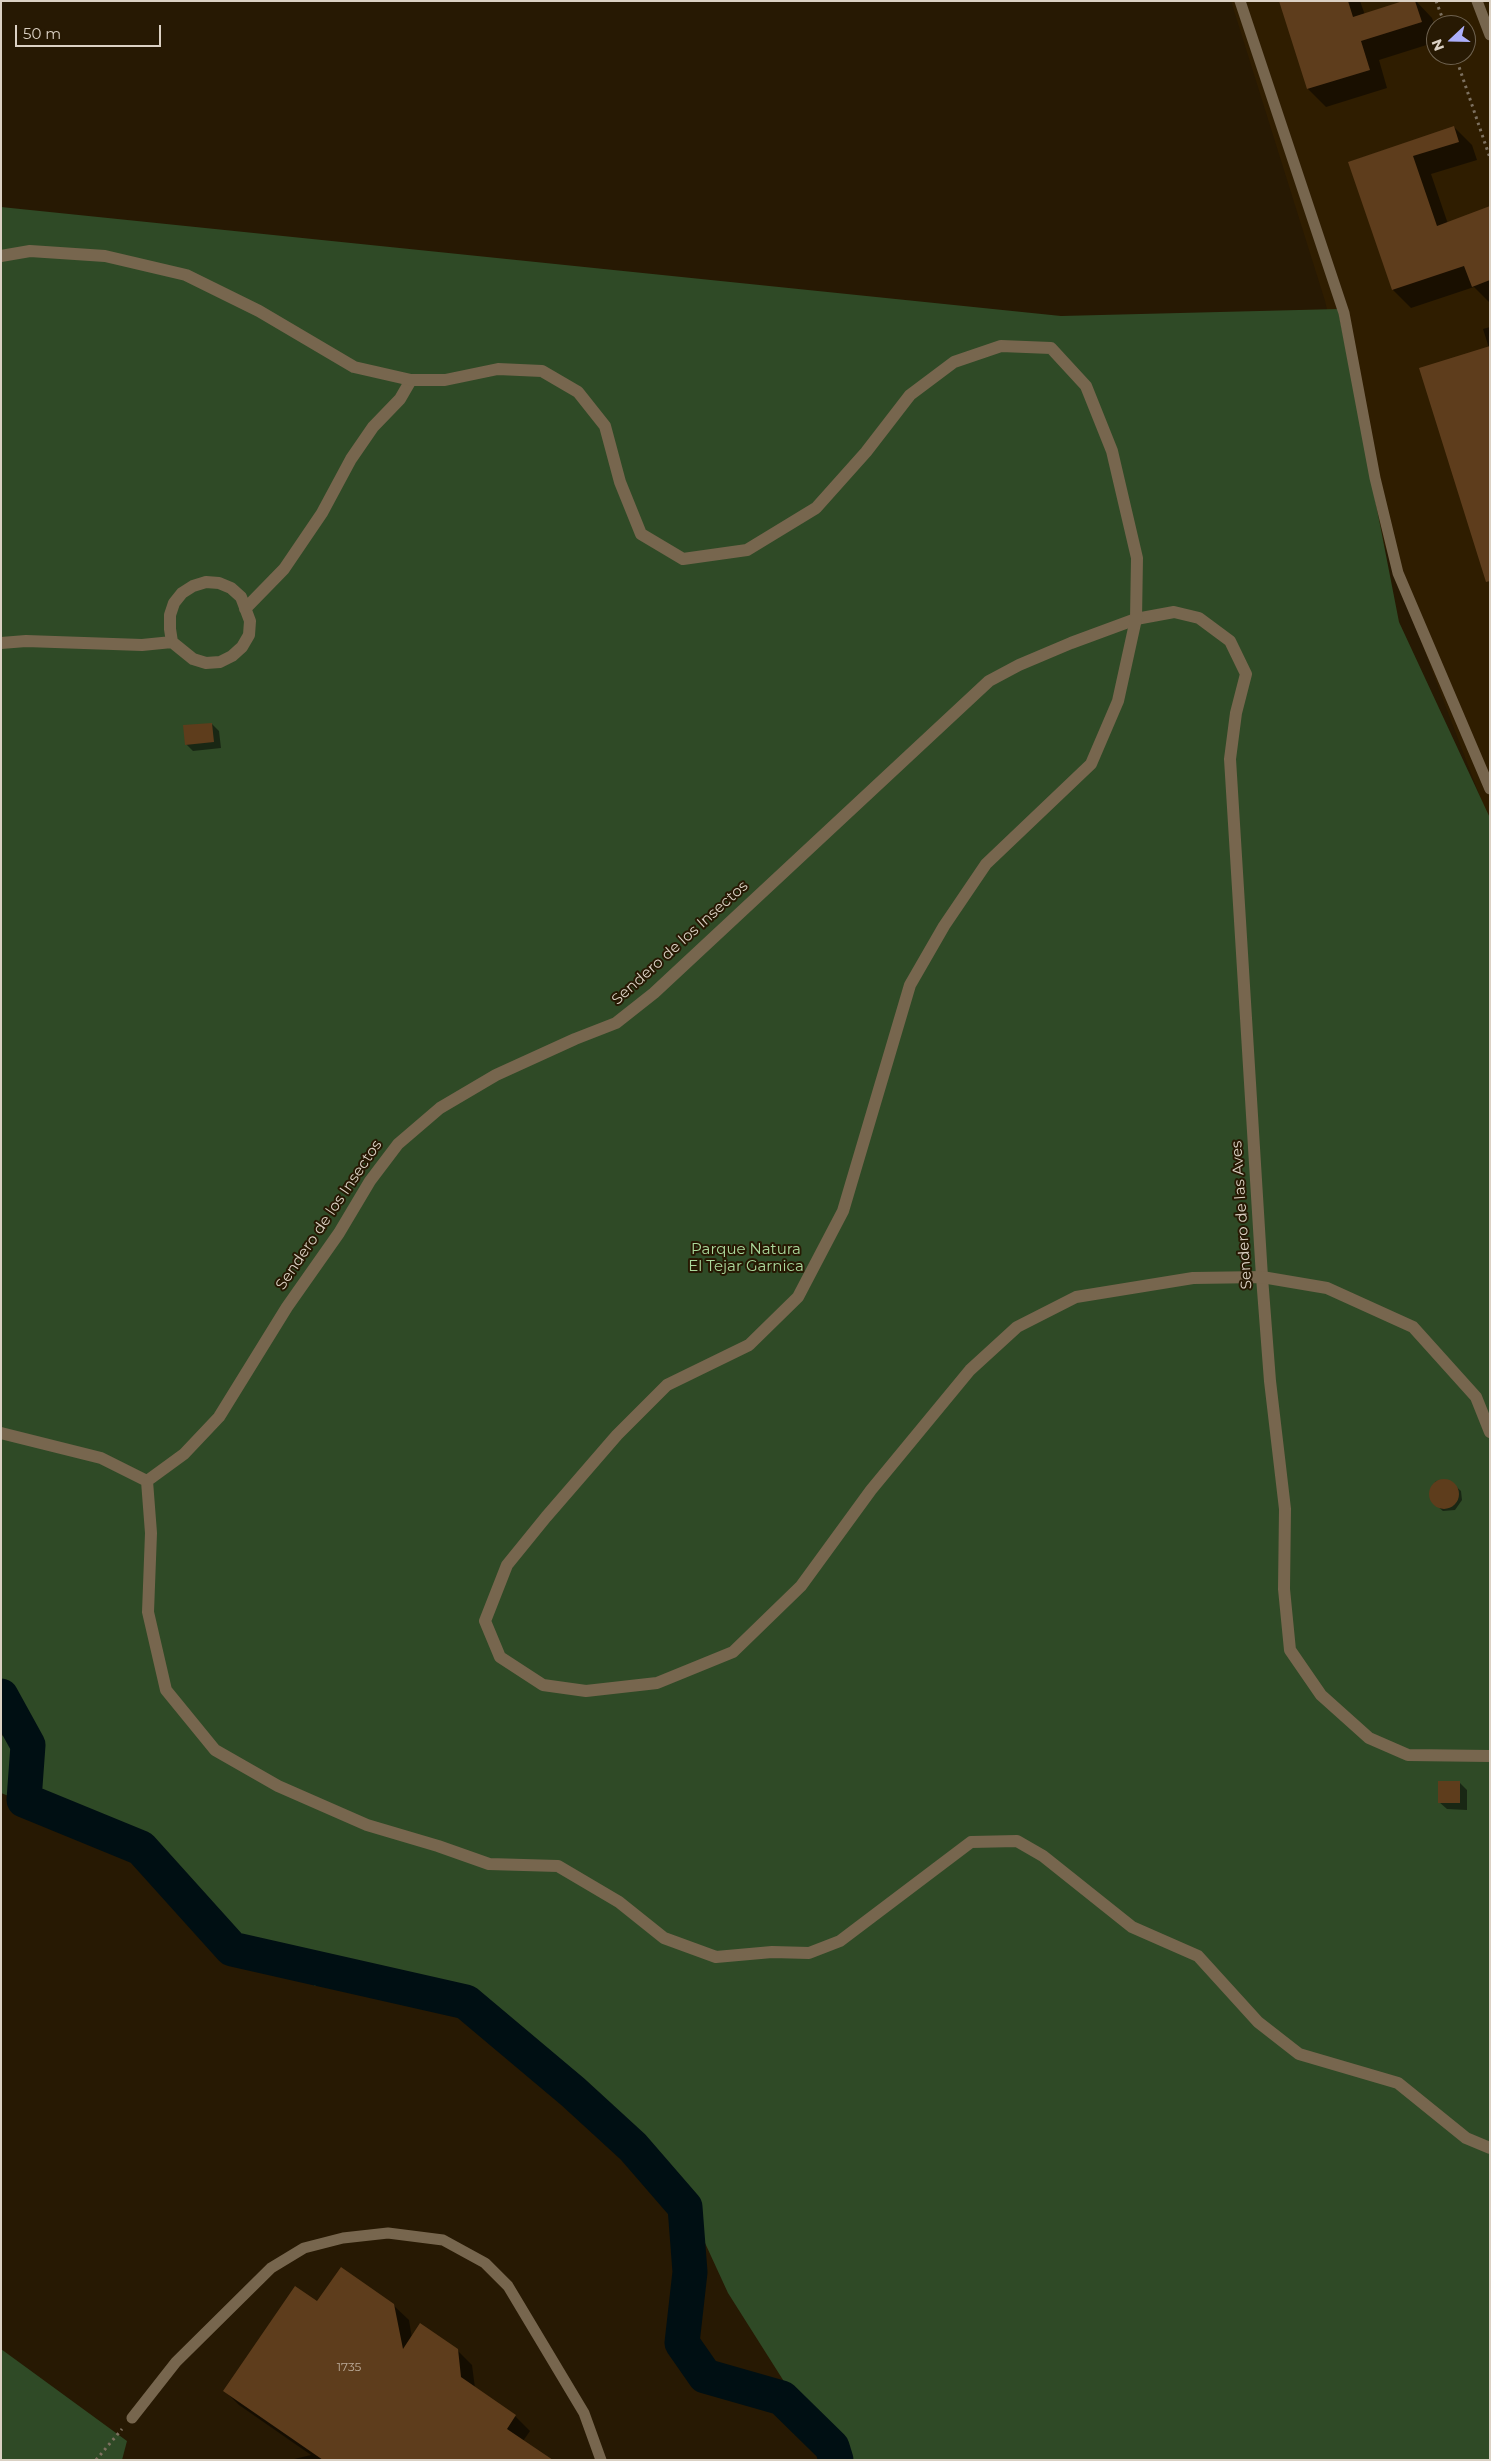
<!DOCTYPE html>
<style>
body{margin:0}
#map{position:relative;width:1491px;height:2461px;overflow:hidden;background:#271903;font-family:Montserrat,sans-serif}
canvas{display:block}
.frame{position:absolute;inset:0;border:2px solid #dbd1c4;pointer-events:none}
.north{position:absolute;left:1426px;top:15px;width:50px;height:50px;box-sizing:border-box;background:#271903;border:1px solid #6f6350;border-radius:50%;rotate:249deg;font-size:14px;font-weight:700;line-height:20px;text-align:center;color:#dbd1c4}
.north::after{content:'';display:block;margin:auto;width:18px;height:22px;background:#acaffb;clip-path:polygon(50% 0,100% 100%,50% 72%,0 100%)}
.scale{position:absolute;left:15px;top:25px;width:146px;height:22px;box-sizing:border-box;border:2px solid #dbd1c4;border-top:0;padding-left:6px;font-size:15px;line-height:18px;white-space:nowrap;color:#dbd1c4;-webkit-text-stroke:4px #271903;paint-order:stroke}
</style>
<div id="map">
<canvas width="1491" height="2461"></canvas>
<div class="frame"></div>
<div class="north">N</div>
<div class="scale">50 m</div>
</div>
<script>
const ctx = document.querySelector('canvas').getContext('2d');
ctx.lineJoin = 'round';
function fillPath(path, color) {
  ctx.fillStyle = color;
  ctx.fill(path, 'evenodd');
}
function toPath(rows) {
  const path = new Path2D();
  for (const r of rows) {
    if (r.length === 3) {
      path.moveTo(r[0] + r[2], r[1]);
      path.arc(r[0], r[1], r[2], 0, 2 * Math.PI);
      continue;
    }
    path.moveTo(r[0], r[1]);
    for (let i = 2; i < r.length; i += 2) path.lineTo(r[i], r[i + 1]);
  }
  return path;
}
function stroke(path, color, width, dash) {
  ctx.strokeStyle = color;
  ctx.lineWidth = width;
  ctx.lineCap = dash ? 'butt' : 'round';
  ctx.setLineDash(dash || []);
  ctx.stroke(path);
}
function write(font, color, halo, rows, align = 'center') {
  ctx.font = font + ' Montserrat,sans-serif';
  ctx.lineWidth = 4;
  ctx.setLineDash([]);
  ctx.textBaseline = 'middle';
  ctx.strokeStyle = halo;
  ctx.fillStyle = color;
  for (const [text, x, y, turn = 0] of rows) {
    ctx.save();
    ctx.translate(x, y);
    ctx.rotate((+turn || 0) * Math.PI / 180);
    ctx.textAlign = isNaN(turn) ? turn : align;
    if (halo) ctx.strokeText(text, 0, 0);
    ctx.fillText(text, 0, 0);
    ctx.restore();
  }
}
const built = toPath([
 [1231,1,1490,1,1490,823,1377,526,1325,301],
 [1436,25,1466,25,1466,55,1436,55]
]);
const forest = toPath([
 [1,207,1061,316,1338,309,1399,622,1490,818,1490,2460,834,2460,834,2437,797,2402,728,2293,682,2193,628,2138,567,2108,477,2005,415,1985,315,1986,272,1953,220,1946,169,1898,114,1826,62,1817,1,1793,1,1738,13,1719,7,1699,1,1700],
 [1,2349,127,2441,122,2460,1,2460]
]);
const shadow = toPath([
 [1281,1,1360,1,1365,15,1407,1,1416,1,1432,18,1436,29,1436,42,1379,60,1387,88,1326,107,1308,89],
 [1454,127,1472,145,1477,160,1431,174,1448,224,1490,207,1490,303,1474,287,1411,308,1393,290,1349,162],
 [1490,327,1490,571,1489,348,1483,329],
 [212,724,219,731,221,748,193,751,186,744],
 [1449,1480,1461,1491,1462,1500,1455,1510,1443,1511,1431,1501,1430,1490,1436,1481],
 [1460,1783,1467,1790,1467,1810,1447,1809,1439,1802],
 [318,2303,393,2305,409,2320,412,2338,457,2350,472,2365,475,2388,515,2416,530,2431,523,2441,551,2460,290,2460,311,2455,239,2405,224,2390]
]);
const river = toPath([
 [1,1696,28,1745,24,1800,141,1848,232,1949,466,2002,573,2092,633,2147,685,2207,690,2272,682,2343,705,2376,782,2398,832,2447,836,2460]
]);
const building = toPath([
 [1279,1,1348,1,1353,17,1403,1,1415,1,1422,22,1361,41,1370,70,1307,89],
 [1454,126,1459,142,1413,156,1437,226,1490,206,1490,280,1472,287,1464,266,1392,290,1348,162],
 [1490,346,1490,581,1486,582,1419,368],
 [212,723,214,742,185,745,183,725],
 [1444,1494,15],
 [1438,1781,1460,1781,1460,1803,1438,1803],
 [341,2267,394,2304,403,2349,420,2323,458,2349,461,2377,516,2415,507,2429,553,2460,323,2460,223,2391,295,2286,317,2301]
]);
const path = toPath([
 [1436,1,1445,25],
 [1455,55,1490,158],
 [96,2460,122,2429]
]);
const service = toPath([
 [1240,1,1344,313,1375,478,1398,573,1490,789],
 [1477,1,1490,35],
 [132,2418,176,2362,271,2268,304,2248,343,2238,388,2233,443,2240,485,2263,508,2286,584,2413,601,2460]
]);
const pedestrian = toPath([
 [206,582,219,583,231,588,241,597,250,621,249,635,242,647,232,656,220,662,206,663,193,659,172,642,170,629,170,615,174,603,182,593,193,586,206,582],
 [245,609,284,569,322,513,351,459,373,427,400,399,411,380],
 [1,643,26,641,142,645,172,642],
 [1,1433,101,1458,147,1481],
 [147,1481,184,1454,219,1417,287,1307,339,1233,370,1181,398,1144,440,1108,496,1075,575,1039,616,1023,654,993,989,681,1019,665,1071,643,1136,619,1174,612,1199,618,1230,641,1246,674,1236,713,1230,759,1262,1277,1270,1381,1285,1509,1284,1589,1290,1650,1321,1695,1369,1738,1408,1755,1490,1756],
 [147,1481,151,1533,148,1612,166,1690,215,1750,278,1786,367,1825,438,1846,489,1864,558,1866,619,1902,664,1938,716,1957,772,1952,809,1953,840,1941,971,1842,1017,1841,1043,1856,1132,1927,1198,1956,1258,2022,1299,2054,1398,2083,1466,2138,1490,2148]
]);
const minor = toPath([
 [1,256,30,251,105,256,186,275,259,311,354,367,411,380,445,380,498,369,542,371,578,392,605,426,620,482,641,534,683,559,747,550,816,508,866,452,910,395,954,362,1001,346,1051,348,1086,386,1112,451,1137,558,1136,619,1118,701,1091,764,986,864,944,926,910,985,843,1211,798,1297,749,1345,667,1385,617,1435,546,1517,507,1565,485,1621,500,1657,543,1685,586,1691,657,1683,733,1652,801,1586,871,1490,970,1370,1017,1327,1076,1297,1193,1278,1262,1277,1327,1288,1413,1327,1476,1397,1490,1432]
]);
const numberNames = [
 ["1735",349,2367]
];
const streetNames = [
 ["Sendero de los Insectos",680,943,-42],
 ["Sendero de los Insectos",329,1215,-56],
 ["Sendero de las Aves",1242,1215,-94]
];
const parkNames = [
 ["Parque Natura",746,1250],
 ["El Tejar Garnica",746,1267]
];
fillPath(built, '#2f1d00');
fillPath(forest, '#2f4a26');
fillPath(shadow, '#0007');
stroke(river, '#000f13', 35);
fillPath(building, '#5e3d1c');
stroke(path, '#7d7160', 3, [2.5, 4]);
stroke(service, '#77664e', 11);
stroke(pedestrian, '#77664e', 12);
stroke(minor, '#77664e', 12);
write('12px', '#bcac9a', null, numberNames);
write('15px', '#dbd1c4', '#271903', streetNames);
write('15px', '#abd99c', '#271903', parkNames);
</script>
